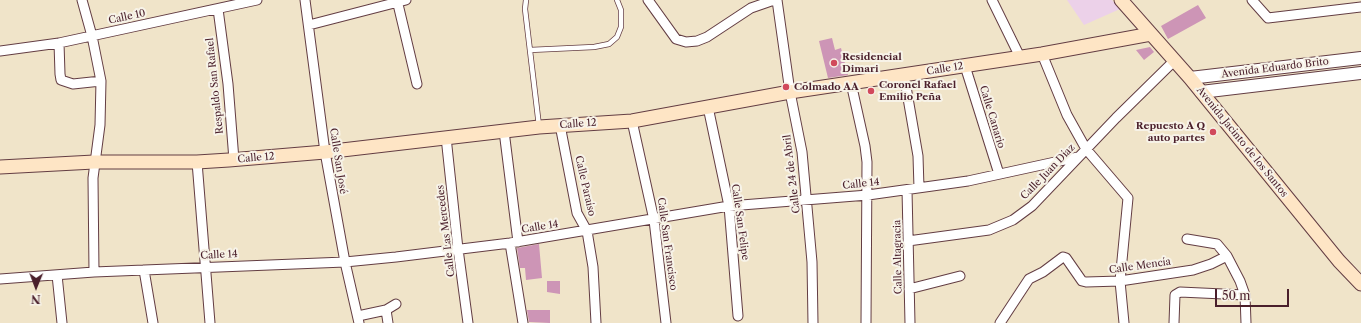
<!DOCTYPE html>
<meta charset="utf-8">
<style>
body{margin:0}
#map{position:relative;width:1361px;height:323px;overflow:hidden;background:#f0e4c9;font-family:"Libre Caslon Text",serif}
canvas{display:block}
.north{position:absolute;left:16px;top:267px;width:40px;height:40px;-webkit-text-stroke:3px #f7f3e8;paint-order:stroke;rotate:181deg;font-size:11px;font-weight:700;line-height:16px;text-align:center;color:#4a1f2b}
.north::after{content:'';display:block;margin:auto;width:14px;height:18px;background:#4a1f2b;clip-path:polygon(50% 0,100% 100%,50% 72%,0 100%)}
.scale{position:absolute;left:1215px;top:289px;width:74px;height:18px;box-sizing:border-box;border:2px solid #4a1f2b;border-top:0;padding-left:5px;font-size:12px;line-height:14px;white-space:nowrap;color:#4a1f2b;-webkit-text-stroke:3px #f7f3e8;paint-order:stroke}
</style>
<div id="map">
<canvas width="1361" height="323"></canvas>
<div class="north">N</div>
<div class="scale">50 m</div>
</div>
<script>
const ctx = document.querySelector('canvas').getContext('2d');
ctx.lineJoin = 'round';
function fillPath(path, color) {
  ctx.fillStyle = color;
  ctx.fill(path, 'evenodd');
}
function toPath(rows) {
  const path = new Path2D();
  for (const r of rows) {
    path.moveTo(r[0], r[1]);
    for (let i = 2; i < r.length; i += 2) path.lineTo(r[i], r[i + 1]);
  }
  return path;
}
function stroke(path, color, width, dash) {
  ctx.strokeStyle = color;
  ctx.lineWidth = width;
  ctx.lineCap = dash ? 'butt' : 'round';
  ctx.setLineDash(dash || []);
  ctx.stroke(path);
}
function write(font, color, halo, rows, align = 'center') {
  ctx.font = font + ' "Libre Caslon Text",serif';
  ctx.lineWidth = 4;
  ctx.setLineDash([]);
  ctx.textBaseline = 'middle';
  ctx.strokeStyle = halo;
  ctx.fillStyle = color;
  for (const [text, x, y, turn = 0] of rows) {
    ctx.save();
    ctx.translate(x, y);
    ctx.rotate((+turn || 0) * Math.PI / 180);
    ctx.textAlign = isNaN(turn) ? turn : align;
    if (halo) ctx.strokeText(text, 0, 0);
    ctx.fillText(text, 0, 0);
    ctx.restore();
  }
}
const built = toPath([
 [1067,0,1112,0,1120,9,1084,25]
]);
const building = toPath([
 [1198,5,1206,18,1168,39,1161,26],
 [832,38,835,50,841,48,848,75,828,78,819,41],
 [1150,47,1154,52,1144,60,1136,50],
 [539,244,542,278,526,280,525,268,520,268,517,248],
 [547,281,560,281,560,294,547,292],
 [527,310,550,310,550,323,529,322]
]);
const service = toPath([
 [526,0,525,9,539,126],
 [530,50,594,47,609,44,617,37,621,27,621,10,617,0]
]);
const minor = toPath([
 [82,0,92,36,101,81,100,125,93,178,94,272],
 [305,0,325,152,345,262,359,323],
 [397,0,417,84],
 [648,0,676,39,686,42,697,41,707,37,751,8,774,0],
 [777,0,790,92,802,152,812,262,813,323],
 [992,0,1020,57],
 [1252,0,1268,18,1361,7],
 [218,9,228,84,234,160],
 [309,25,406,0],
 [59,43,60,74,61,80,73,84,101,81],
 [0,51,59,43,257,0],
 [1042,54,1067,115,1086,149,1128,198,1120,281,1124,323],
 [965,66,999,174],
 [904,75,918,156,919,188],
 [851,83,865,146,867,162,866,323],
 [708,107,729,206,738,316],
 [632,121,654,220,666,323],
 [560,125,577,213,587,231,593,267,596,323],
 [504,131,518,242],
 [446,137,458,249,468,323],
 [197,162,210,323],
 [907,190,910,323],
 [1187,239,1217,244,1227,256,1240,281,1245,295,1246,323],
 [908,241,989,230,1013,220,1032,206,1116,118,1174,61],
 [510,243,523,323],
 [144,270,153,323],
 [57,275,62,323],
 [0,279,94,272,345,262,396,257,510,243,729,206,868,195,968,181,1078,157],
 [909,289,960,276],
 [386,310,388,323],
 [358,316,386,310,396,304],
 [1000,323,1029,279,1043,272,1063,257,1066,258,1082,281,1086,282,1120,281,1193,270,1211,264,1227,256],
 [1174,323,1175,295,1180,292,1245,295]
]);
const tertiary = toPath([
 [1190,78,1361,58],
 [1201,92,1361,73]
]);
const secondary = toPath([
 [1121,0,1190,78,1339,261,1361,284],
 [0,167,94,162,197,162,229,160,325,152,539,127,632,121,790,92,1042,54,1151,34]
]);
const markers = [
 [834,63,4,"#d1495b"],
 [786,87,4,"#d1495b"],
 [871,91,4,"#d1495b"],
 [1213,132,4,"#d1495b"]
];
const streetNames = [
 ["Calle 10",127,17,-12],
 ["Avenida Eduardo Brito",1275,68,-7],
 ["Calle 12",945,69,-9],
 ["Respaldo San Rafael",215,86,-96],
 ["Calle Canario",992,117,73],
 ["Calle 12",578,124,-4],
 ["Avenida Jacinto de los Santos",1242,142,51],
 ["Calle 12",256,158,-5],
 ["Calle San José",338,161,81],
 ["Calle Juan Díaz",1048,172,-46],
 ["Calle 24 de Abril",792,174,-97],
 ["Calle 14",861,184,-6],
 ["Calle Paraíso",585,186,77],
 ["Calle San Felipe",740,222,82],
 ["Calle 14",540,227,-9],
 ["Calle Las Mercedes",446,231,-97],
 ["Calle San Francisco",667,244,82],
 ["Calle 14",219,255,-3],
 ["Calle Altagracia",898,257,-91],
 ["Calle Mencía",1140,266,-8]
];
const poiNames = [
 ["Residencial",842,57],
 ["Dimari",842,69],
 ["Coronel Rafael",879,85],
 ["Emilio Peña",879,97],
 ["Colmado AA",794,87],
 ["Repuesto A Q",1205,126,"right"],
 ["auto partes",1205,138,"right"]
];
fillPath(built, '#ecd1e9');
fillPath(building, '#cd95b6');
stroke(service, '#633d43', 6);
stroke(minor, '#633d43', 11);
stroke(tertiary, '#633d43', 14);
stroke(secondary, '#633d43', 15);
stroke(service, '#fff', 4.5);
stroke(minor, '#fff', 9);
stroke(tertiary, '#fff', 12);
stroke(secondary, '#fee5c5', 13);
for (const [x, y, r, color] of markers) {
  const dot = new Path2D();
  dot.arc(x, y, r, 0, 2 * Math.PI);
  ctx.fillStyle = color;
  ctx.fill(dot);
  stroke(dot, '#f7f3e8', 1.5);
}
write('10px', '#4a1f2b', '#f7f3e8', streetNames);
write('bold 10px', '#4a1f2b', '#f7f3e8', poiNames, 'left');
</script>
